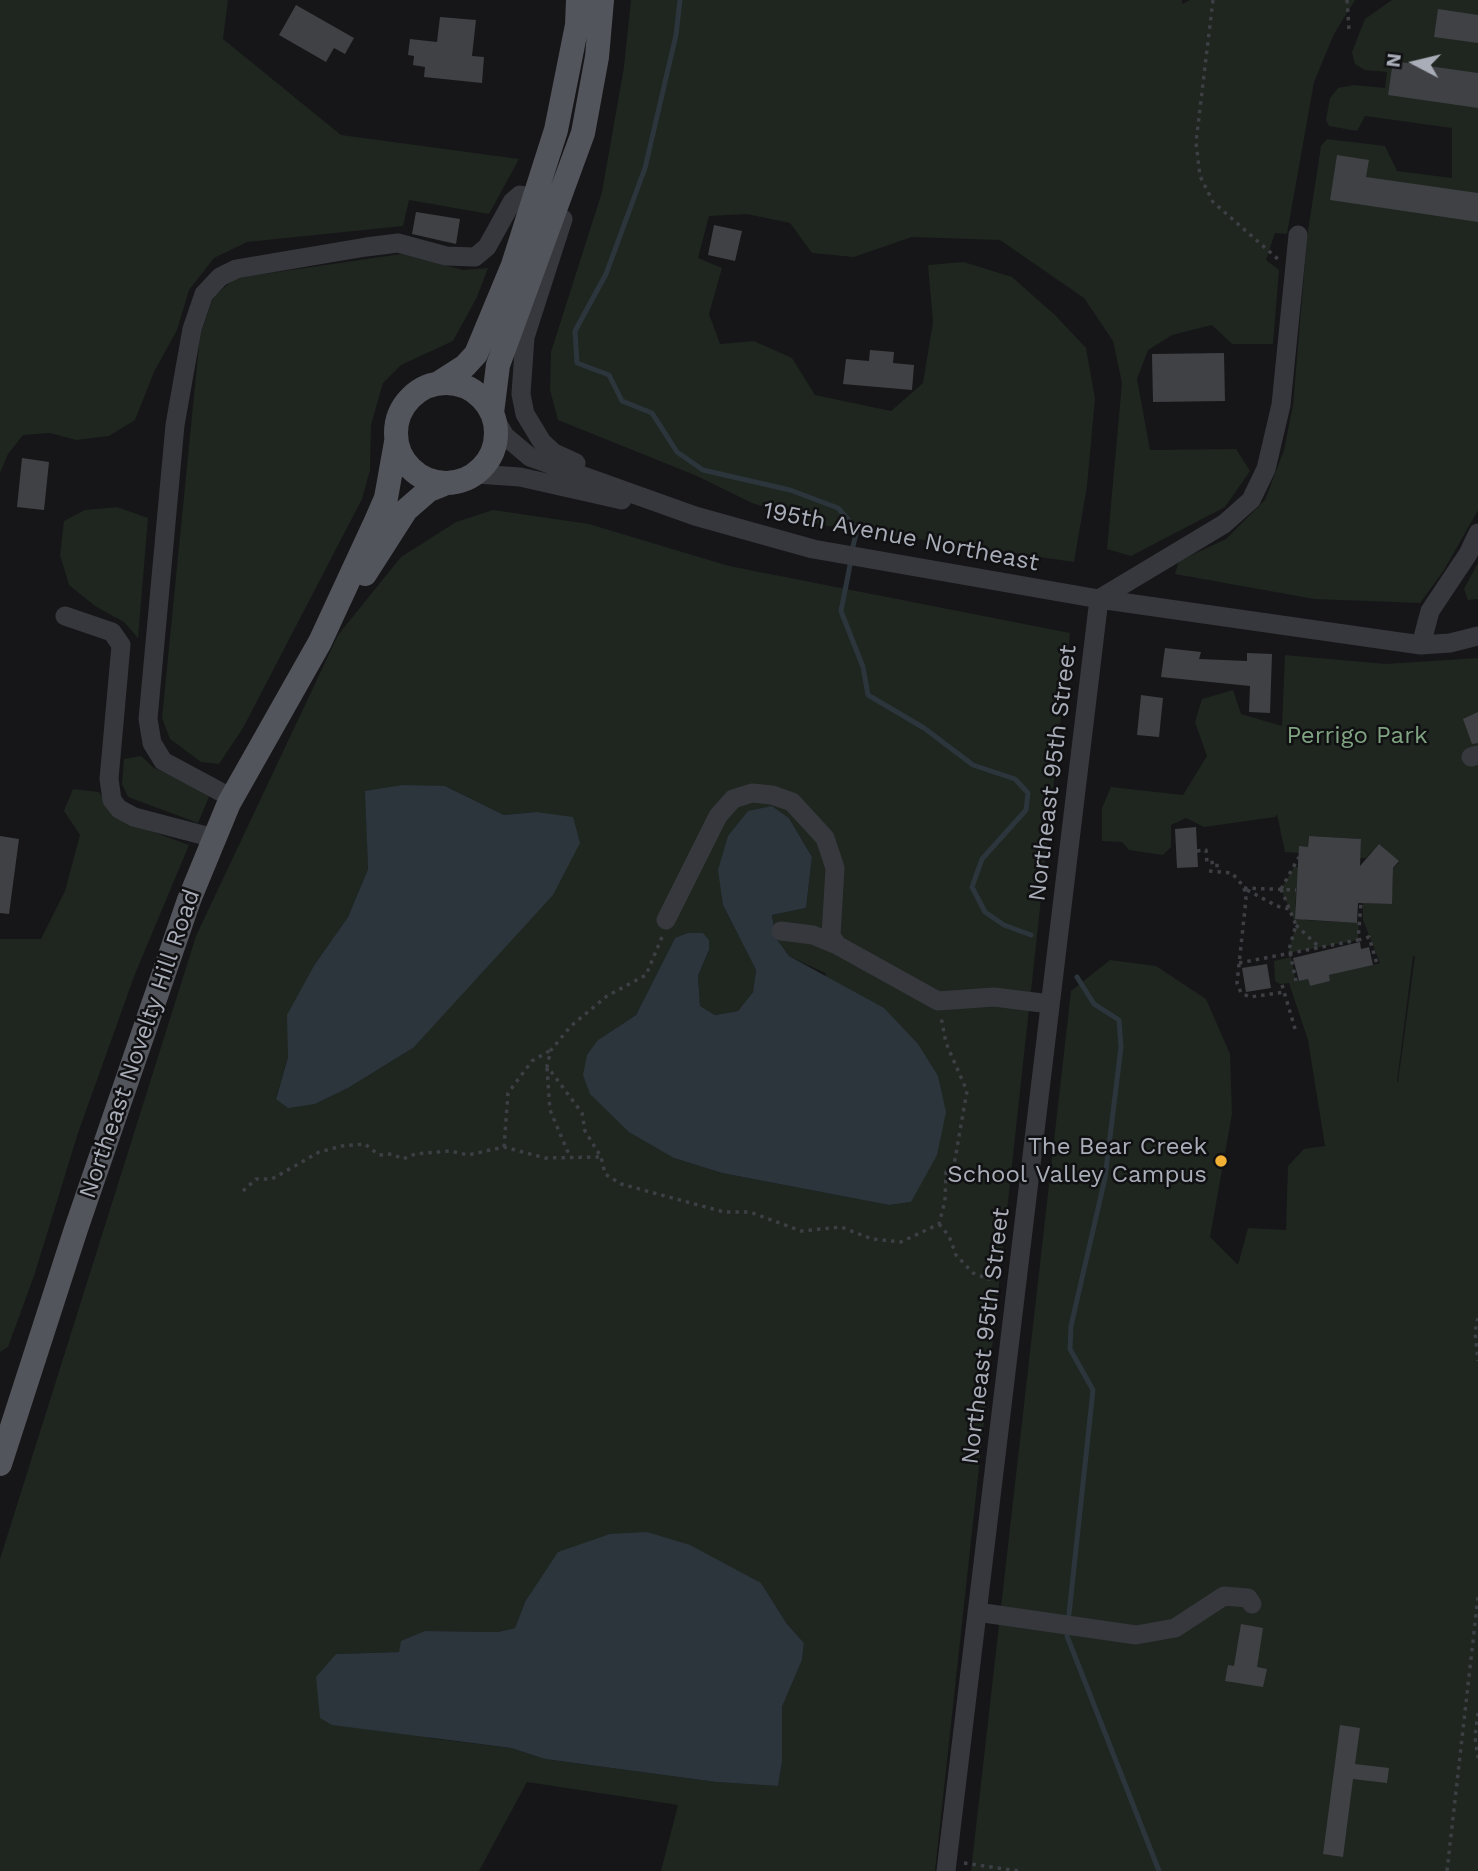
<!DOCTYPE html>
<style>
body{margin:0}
#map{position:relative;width:1478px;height:1871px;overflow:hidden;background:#161618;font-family:"Work Sans",sans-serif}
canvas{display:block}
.north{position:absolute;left:1380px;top:28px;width:70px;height:70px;-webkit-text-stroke:5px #111113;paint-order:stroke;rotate:277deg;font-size:19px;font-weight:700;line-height:28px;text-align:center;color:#a8adb8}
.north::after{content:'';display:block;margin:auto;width:24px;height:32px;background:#a8adb8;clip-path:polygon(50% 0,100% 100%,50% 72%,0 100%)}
</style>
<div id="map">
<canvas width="1478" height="1871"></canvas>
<div class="north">N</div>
</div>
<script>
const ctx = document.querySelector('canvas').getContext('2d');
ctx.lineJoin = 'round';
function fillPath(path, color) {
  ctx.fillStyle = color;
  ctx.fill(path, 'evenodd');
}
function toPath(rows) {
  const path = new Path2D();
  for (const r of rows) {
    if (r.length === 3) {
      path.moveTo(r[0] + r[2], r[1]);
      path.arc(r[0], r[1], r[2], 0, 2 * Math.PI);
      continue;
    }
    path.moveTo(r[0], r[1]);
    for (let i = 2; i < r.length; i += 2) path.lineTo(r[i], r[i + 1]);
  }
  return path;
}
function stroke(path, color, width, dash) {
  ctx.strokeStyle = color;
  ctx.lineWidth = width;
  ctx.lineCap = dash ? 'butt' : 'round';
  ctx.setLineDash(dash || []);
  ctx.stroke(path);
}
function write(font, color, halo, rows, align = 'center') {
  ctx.font = font + ' "Work Sans",sans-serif';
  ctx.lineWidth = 5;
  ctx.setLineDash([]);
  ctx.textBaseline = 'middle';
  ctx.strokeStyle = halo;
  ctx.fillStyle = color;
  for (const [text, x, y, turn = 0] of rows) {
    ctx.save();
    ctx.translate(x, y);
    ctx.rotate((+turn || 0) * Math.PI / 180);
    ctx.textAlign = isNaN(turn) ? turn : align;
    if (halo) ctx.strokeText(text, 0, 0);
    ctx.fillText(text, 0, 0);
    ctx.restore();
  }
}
const green = toPath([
 [0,0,228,0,223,39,341,135,519,159,489,214,409,200,403,226,247,242,214,258,189,290,177,330,154,372,135,420,109,436,76,440,50,433,23,435,8,454,0,473],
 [631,0,1182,0,1182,4,1190,0,1355,0,1334,34,1314,82,1287,234,1275,233,1266,260,1279,270,1273,344,1232,344,1212,325,1172,335,1148,350,1137,379,1150,450,1236,449,1250,471,1225,507,1131,556,1107,549,1122,383,1113,341,1084,298,1000,240,912,237,854,257,812,253,790,223,747,214,709,216,698,258,722,268,709,314,720,344,754,341,792,358,815,395,891,411,923,383,933,322,928,265,964,262,1012,277,1055,315,1086,348,1095,399,1087,486,1074,562,822,525,752,503,697,476,558,420,550,390,551,352,602,192,624,67],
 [1392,0,1478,0,1478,510,1444,570,1420,603,1314,599,1175,574,1179,561,1226,539,1265,500,1284,450,1293,405,1307,237,1321,146,1327,139,1385,146,1397,171,1452,178,1452,128,1365,116,1357,131,1329,126,1326,120,1330,98,1338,88,1354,85,1385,88,1387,72,1365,70,1355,64,1352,52,1365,19],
 [401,254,463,270,488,268,477,297,453,341,401,365,383,383,371,425,370,470,362,499,243,728,219,764,201,762,170,739,162,718,200,335,214,296,236,278],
 [117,507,148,518,138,638,124,622,95,606,69,585,60,555,64,521,85,510],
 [493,510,589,524,729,566,1070,633,935,1871,661,1871,678,1805,527,1782,479,1871,0,1871,0,1559,196,936,338,635,401,557,456,522],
 [445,786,504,815,536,812,413,1048,348,1088,315,1104,276,1098,315,964,348,917,368,869,366,791],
 [772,806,789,818,812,857,806,908,772,915,776,938,789,956,825,973,911,1202,889,1205,722,1173,674,1158,598,1040,636,1015,675,938,709,951,698,976,700,1006,715,1015,738,1011,753,992,756,970,723,905],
 [761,1583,787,1624,804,1643,802,1660,782,1707,782,1762,778,1786,716,1782,545,1759,511,1748,429,1738,336,1654,399,1652,425,1631,498,1632,515,1628,525,1602],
 [1478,563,1478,599,1468,600,1464,589],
 [1285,655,1386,664,1478,658,1478,1871,971,1871,1071,991,1110,960,1156,966,1206,999,1230,1054,1232,1114,1210,1237,1238,1265,1248,1228,1286,1230,1288,1166,1304,1149,1325,1146,1308,1040,1289,983,1280,984,1275,981,1274,961,1291,957,1296,981,1308,979,1310,986,1330,981,1329,975,1380,963,1363,920,1363,903,1391,904,1393,877,1387,876,1399,862,1379,844,1366,858,1360,858,1361,839,1309,836,1308,847,1299,847,1299,853,1285,852,1277,814,1275,817,1204,827,1186,818,1171,825,1171,847,1163,855,1129,850,1122,842,1102,841,1102,808,1111,787,1183,795,1207,756,1195,722,1202,699,1233,690,1241,714,1282,726],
 [1413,956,1415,956,1398,1082,1397,1082],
 [141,756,154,768,211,792,198,823,128,797,122,784,124,759],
 [73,789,99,792,115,818,189,845,135,974,78,1133,34,1276,8,1347,0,1352,0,939,41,939,65,891,80,835,64,811],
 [1294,867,1329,868,1328,888,1297,886,1295,907,1304,908,1304,920,1359,923,1358,940,1288,953,1296,925,1281,889]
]);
const water = toPath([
 [403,785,445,786,504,815,536,812,573,817,580,843,553,895,413,1048,348,1088,315,1104,288,1108,276,1099,288,1057,287,1015,315,964,348,917,368,869,365,791],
 [772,806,789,818,812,857,806,908,772,915,776,938,789,956,884,1008,918,1044,938,1076,946,1112,937,1155,911,1202,889,1205,722,1173,674,1158,629,1132,590,1094,583,1075,587,1055,598,1040,636,1015,675,938,688,933,703,933,709,940,709,950,698,976,700,1006,715,1015,738,1011,753,992,756,970,723,905,718,870,728,836,748,811],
 [647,1532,690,1545,761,1583,787,1624,804,1643,802,1660,782,1707,782,1762,778,1786,716,1782,545,1759,511,1748,332,1725,320,1718,316,1677,336,1654,399,1652,401,1641,425,1631,498,1632,515,1628,525,1602,558,1552,610,1534]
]);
const stream = toPath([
 [680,0,676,35,645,168,606,274,575,331,577,363,609,375,622,401,652,413,677,452,703,470,790,490,838,508,857,530,852,550],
 [851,560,841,611,863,667,868,695,924,728,973,765,1015,779,1028,793,1026,810,982,859,972,887,985,912,1004,925,1031,935],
 [1069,1614,1093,1390,1070,1349,1071,1326,1105,1178,1121,1047,1119,1020,1094,1004,1077,977],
 [1067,1636,1159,1871]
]);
const building = toPath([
 [296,5,354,38,345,54,334,48,326,62,279,35],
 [1438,9,1478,15,1478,43,1434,37],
 [440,17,476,20,472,56,484,57,482,83,424,77,425,67,413,65,414,56,408,55,410,39,437,42],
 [1393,61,1478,73,1478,108,1388,95],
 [1337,155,1369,160,1366,177,1478,193,1478,222,1330,200],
 [416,212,460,219,456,244,412,234],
 [714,225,742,231,735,261,708,255],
 [870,350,894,352,893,363,914,365,912,390,843,384,846,359,869,361],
 [1224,353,1225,401,1153,402,1152,354],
 [22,458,49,462,44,510,17,507],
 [1165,648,1201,652,1199,659,1247,661,1247,653,1272,654,1270,713,1249,712,1250,686,1161,677],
 [1141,695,1163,698,1159,737,1137,735],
 [1478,712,1478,743,1472,744,1463,719],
 [1196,827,1198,867,1177,868,1175,829],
 [0,836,19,839,9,914,0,913],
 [1309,836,1361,839,1360,866,1379,844,1399,861,1393,868,1392,904,1358,903,1357,923,1295,919,1299,846,1308,847],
 [1360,942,1361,949,1369,947,1373,965,1329,975,1330,981,1310,986,1308,979,1299,981,1293,958],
 [1267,964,1271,988,1246,992,1242,968],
 [1241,1624,1263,1628,1257,1667,1267,1669,1263,1687,1225,1681,1228,1665,1234,1666],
 [1340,1725,1360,1728,1355,1764,1389,1768,1387,1783,1353,1779,1343,1857,1323,1854]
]);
const path = toPath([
 [1213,0,1196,142,1200,176,1213,202,1279,260],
 [1347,0,1349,30],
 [1197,851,1206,850,1207,863,1217,862,1217,870],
 [1209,871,1232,873,1244,887,1246,899,1237,983,1241,993,1250,997,1285,992],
 [1244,888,1296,890],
 [1281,889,1296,925,1288,953],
 [1281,889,1299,857],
 [1247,890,1277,906,1289,909],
 [1296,925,1319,947],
 [662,937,646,975,607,996,571,1026,551,1050,547,1066,582,1113,585,1131,601,1157,605,1174,621,1184,724,1212,750,1212,801,1231,841,1227,872,1239,901,1242,939,1224,945,1201,946,1172,954,1165,967,1091,946,1043,941,1017],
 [1358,940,1369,937,1377,964],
 [1290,953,1296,981],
 [1239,963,1358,940,1361,903],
 [1282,985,1296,1032],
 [547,1068,550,1110,570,1157],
 [504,1147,508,1093,532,1061,551,1050],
 [243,1191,256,1179,272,1179,319,1152,342,1146,365,1144,379,1155,392,1154,403,1159,415,1154,450,1151,468,1155,504,1147,545,1158,601,1157],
 [939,1224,949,1236,956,1255,973,1273,988,1279,1000,1276],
 [1478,1318,1475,1332,1478,1361],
 [1478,1713,1475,1737,1478,1758],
 [964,1863,1019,1871],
 [1447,1871,1478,1597]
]);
const minor = toPath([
 [563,219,525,337,521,394,525,414,542,442,554,453,576,463],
 [494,417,505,436,530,457,695,516,813,549,1099,599,1421,645,1450,643,1478,636],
 [476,474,520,477,622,500],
 [1099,599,1224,524,1251,500,1266,469,1281,405,1298,235],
 [65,616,112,632,121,645,109,779,112,800,119,809,134,817,214,838],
 [1421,645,1430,611,1468,554,1478,533],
 [1471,757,1478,755],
 [232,798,163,761,152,743,148,719,175,425,192,329,204,294,220,277,236,269,366,247,398,243,446,256,475,257,487,247,512,202,520,195,536,198],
 [666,920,718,816,733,799,752,793,772,795,792,802,825,838,835,868,831,936,837,945],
 [781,931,813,935,837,945,938,1001,994,997,1050,1004],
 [977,1612,1136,1635,1175,1628,1224,1596,1248,1598,1252,1604],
 [946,1871,1099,599]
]);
const major = toPath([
 [446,433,50],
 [437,384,465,366,476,354,513,265,556,130,577,25,578,0],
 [492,413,498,365,583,133,597,57,602,0],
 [365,574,406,510,429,490,444,484],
 [0,1464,76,1229,189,900,229,803,320,642,376,521,386,498,396,442]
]);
const markers = [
 [1221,1161,7,"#f2b134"]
];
const streetNames = [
 ["195th Avenue Northeast",901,537,11],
 ["Northeast 95th Street",1053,773,-83],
 ["Northeast Novelty Hill Road",140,1044,-71],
 ["Northeast 95th Street",986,1336,-83]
];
const parkNames = [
 ["Perrigo Park",1357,736]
];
const poiNames = [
 ["The Bear Creek",1207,1147],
 ["School Valley Campus",1207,1175]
];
fillPath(green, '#1e261f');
fillPath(water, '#2c353c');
stroke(stream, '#2c353c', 5);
fillPath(building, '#404145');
stroke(path, '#3d3f44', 3.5, [3.5, 5]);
stroke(minor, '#37383d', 19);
stroke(major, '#53555c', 24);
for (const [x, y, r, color] of markers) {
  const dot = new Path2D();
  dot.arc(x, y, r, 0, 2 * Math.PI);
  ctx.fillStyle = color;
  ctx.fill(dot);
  stroke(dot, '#111113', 2.5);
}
write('24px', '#a8adb8', '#111113', streetNames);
write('24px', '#7fa381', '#111113', parkNames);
write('24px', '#a8adb8', '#111113', poiNames, 'right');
</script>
